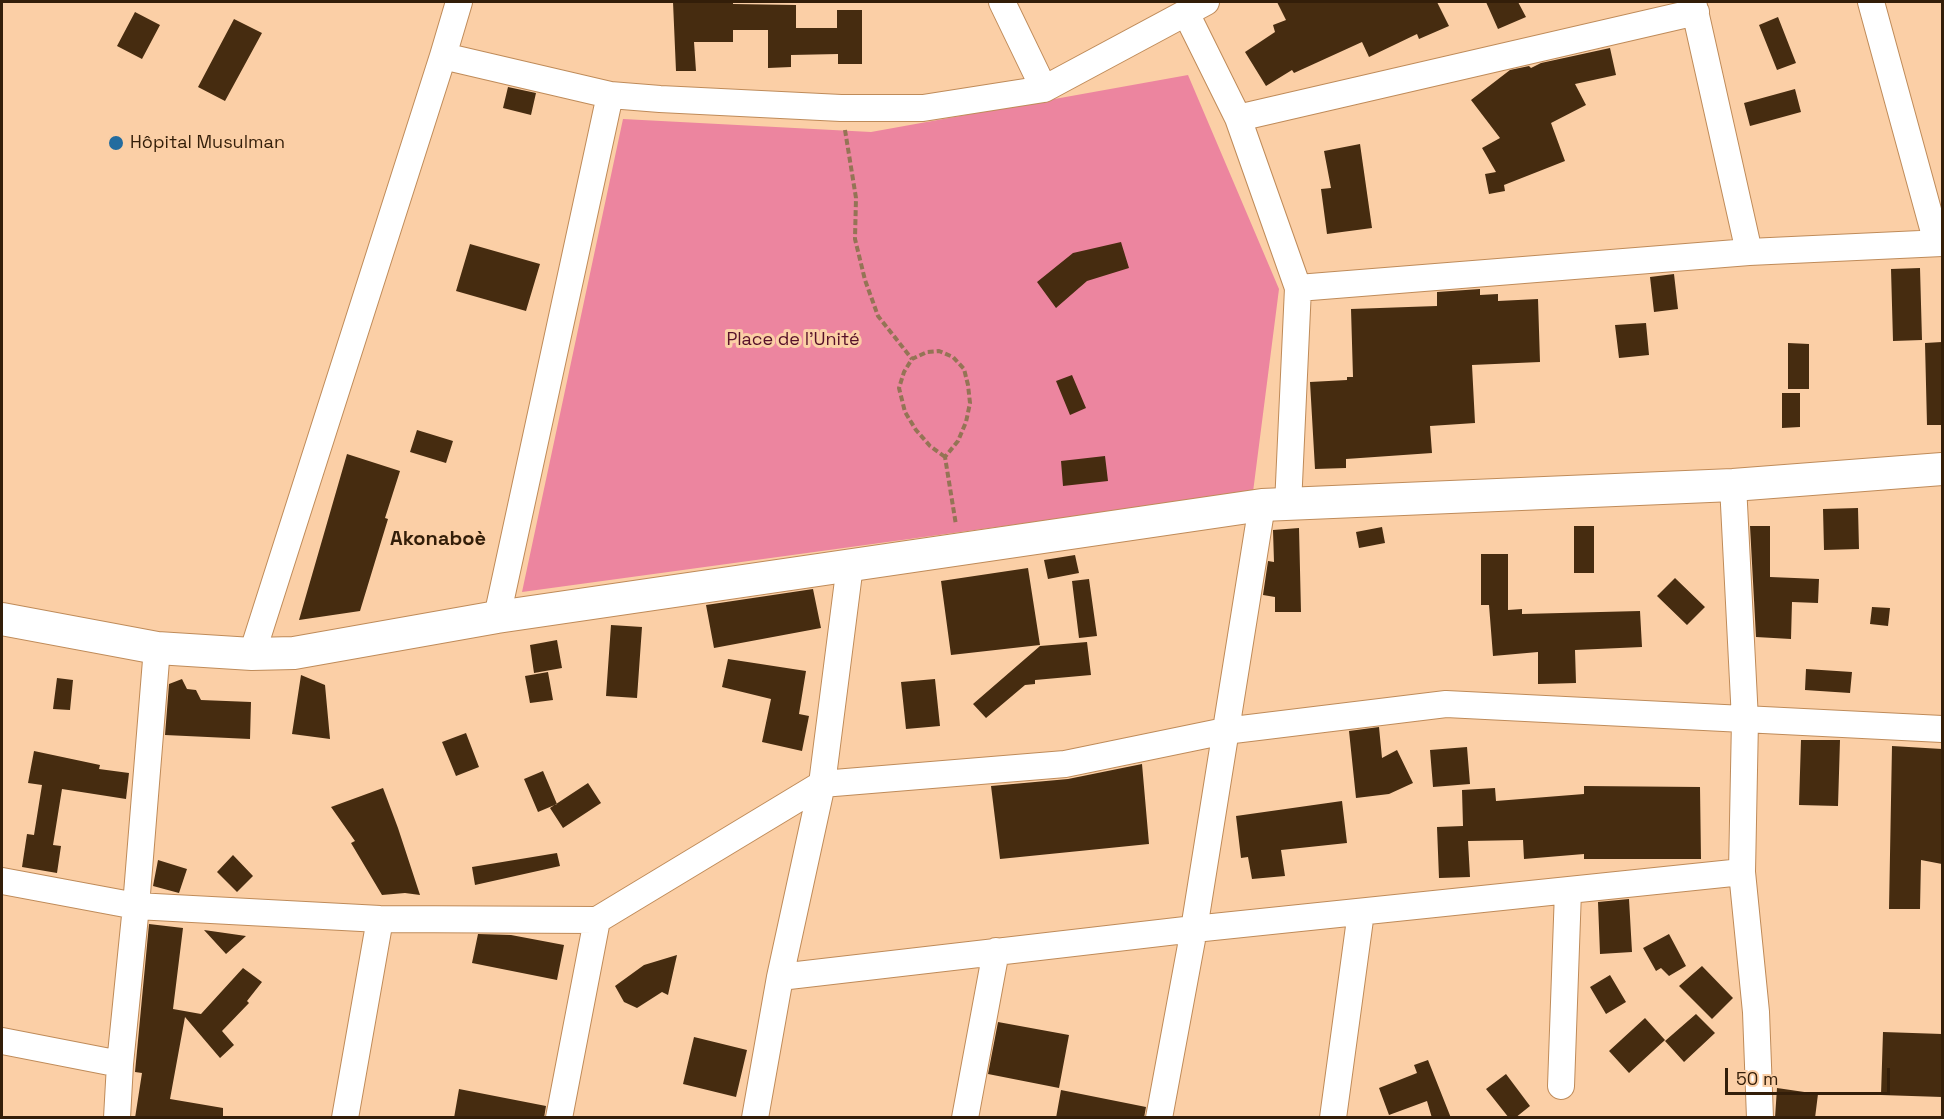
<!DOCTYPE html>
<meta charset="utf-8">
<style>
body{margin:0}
#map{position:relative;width:1944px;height:1119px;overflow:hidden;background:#fbcfa6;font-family:"Space Grotesk",sans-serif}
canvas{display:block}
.frame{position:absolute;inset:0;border:3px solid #331e09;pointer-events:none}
.scale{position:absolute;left:1725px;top:1068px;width:165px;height:27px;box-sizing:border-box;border:3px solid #331e09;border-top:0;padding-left:8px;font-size:18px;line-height:21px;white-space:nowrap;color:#331e09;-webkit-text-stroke:4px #fbcfa6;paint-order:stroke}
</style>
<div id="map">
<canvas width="1944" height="1119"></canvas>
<div class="frame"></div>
<div class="scale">50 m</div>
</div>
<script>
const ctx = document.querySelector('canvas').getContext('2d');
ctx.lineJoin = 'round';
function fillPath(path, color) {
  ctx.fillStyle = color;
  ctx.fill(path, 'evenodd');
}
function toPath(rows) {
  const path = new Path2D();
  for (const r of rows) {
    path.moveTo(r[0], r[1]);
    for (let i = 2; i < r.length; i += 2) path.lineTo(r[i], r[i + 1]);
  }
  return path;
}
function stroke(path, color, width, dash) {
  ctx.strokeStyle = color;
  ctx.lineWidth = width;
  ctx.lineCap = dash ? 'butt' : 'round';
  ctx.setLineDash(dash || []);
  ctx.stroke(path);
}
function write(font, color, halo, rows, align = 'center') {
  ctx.font = font + ' "Space Grotesk",sans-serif';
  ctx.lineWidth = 6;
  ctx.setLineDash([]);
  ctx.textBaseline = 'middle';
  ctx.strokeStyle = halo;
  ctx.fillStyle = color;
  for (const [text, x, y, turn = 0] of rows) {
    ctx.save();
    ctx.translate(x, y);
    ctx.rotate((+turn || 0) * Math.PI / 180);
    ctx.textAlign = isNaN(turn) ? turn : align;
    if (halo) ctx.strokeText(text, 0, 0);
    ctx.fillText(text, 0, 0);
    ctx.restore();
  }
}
const green = toPath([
 [1188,75,1279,289,1253,492,522,592,623,119,871,132]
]);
const building = toPath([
 [673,2,733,2,733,4,796,5,796,28,837,28,837,10,862,10,862,64,838,64,838,54,791,55,791,67,768,68,768,30,733,30,733,42,694,42,696,71,676,71],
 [1277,2,1437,2,1449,26,1419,39,1417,34,1369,57,1362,42,1294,73,1292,70,1266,86,1245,52,1275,32,1273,25,1286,20],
 [1486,2,1518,2,1526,17,1498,29],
 [135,12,160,25,142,59,117,46],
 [1778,17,1796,63,1777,70,1759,25],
 [234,19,262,33,225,101,198,87],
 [1610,48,1616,75,1575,84,1586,105,1551,123,1565,161,1504,185,1505,191,1489,194,1485,174,1496,172,1482,148,1500,138,1471,100,1510,70,1529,66,1531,68,1541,63],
 [508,87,536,93,531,115,503,108],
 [1795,89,1801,112,1750,126,1744,103],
 [1360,144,1372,228,1327,234,1321,189,1331,188,1324,151],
 [1121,242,1129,268,1087,281,1056,308,1037,282,1073,253],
 [470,244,540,264,526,311,456,291],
 [1920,268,1922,340,1893,341,1891,269],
 [1674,274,1678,309,1654,312,1650,277],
 [1480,289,1480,295,1498,294,1498,301,1538,299,1540,362,1472,365,1475,423,1430,426,1432,453,1346,459,1346,468,1315,469,1310,382,1347,380,1347,377,1353,377,1351,309,1437,306,1437,292],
 [1646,323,1649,355,1619,358,1615,325],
 [1942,342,1942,425,1927,425,1925,343],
 [1788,343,1809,344,1809,389,1788,389],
 [1072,375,1086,408,1070,415,1056,381],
 [1782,393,1800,393,1800,427,1782,428],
 [417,430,453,441,446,463,410,452],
 [347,454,400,471,385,518,388,519,360,611,299,620],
 [1105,456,1108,481,1063,486,1061,461],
 [1858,508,1859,549,1824,550,1823,509],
 [1574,526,1594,526,1594,573,1574,573],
 [1750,526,1770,526,1770,577,1819,579,1818,603,1792,602,1791,639,1756,637],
 [1382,527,1385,543,1359,548,1356,532],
 [1299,528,1301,612,1275,612,1275,597,1263,595,1268,561,1274,562,1273,530],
 [1481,554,1508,554,1508,610,1522,609,1522,614,1640,611,1642,647,1575,650,1576,683,1538,684,1538,652,1493,656,1489,605,1481,605],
 [1075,555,1079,573,1048,579,1044,560],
 [1028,568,1040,645,951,655,941,581],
 [1675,578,1705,607,1687,625,1657,596],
 [1089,579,1097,636,1079,638,1072,581],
 [813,589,821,628,714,648,706,605],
 [1872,607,1890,608,1888,626,1870,624],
 [611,625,642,627,637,698,606,696],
 [557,640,562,668,534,673,530,645],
 [1087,642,1091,675,1035,680,1035,684,1025,685,986,718,973,704,1040,646],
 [728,659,806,671,799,714,809,716,802,751,762,742,771,699,722,687],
 [1806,669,1852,672,1850,693,1805,690],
 [548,672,553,700,530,703,525,676],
 [301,675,325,685,330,739,292,734],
 [57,678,73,680,70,710,53,709],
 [182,679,187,689,196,690,201,700,251,702,250,739,165,735,169,684],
 [935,679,940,726,906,729,901,682],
 [1379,727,1382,758,1397,750,1413,783,1389,794,1356,798,1349,731],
 [466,733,479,767,456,776,442,742],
 [1801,740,1840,740,1838,806,1799,805],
 [1892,746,1942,749,1942,864,1921,860,1920,909,1889,909],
 [1467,747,1470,784,1433,787,1430,750],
 [34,751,100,765,99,769,129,773,126,799,62,789,53,845,61,846,57,873,22,867,27,834,34,835,42,785,28,783],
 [1142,764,1149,844,1000,859,991,786,1068,779],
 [543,771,557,804,538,812,524,779],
 [588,783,601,803,563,828,550,808],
 [1584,786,1700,787,1701,859,1584,859,1584,854,1524,859,1523,840,1468,841,1470,877,1439,878,1437,827,1463,826,1462,790,1495,788,1496,801,1584,794],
 [383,788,398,828,420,895,405,893,382,895,351,843,355,841,331,807],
 [1342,801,1347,843,1281,850,1285,876,1252,879,1248,857,1241,858,1236,816],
 [557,853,560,866,475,885,472,867],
 [233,855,253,876,237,892,217,872],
 [158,860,187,869,179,893,153,886],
 [1629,899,1632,952,1600,954,1598,902],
 [149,924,183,928,173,1009,201,1014,243,968,262,982,247,1001,249,1003,222,1031,234,1045,220,1058,185,1017,170,1099,223,1108,223,1118,135,1118,142,1073,135,1072],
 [204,930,246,936,226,954],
 [478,934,511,935,564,945,557,980,472,963],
 [1669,934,1686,966,1669,976,1661,968,1656,971,1643,948],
 [677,955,668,995,662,992,637,1008,624,1002,615,986,644,965],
 [1702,966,1733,998,1712,1019,1679,986],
 [1610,975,1626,1002,1606,1014,1590,987],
 [1696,1014,1715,1033,1684,1062,1665,1041],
 [1645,1018,1665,1040,1629,1073,1609,1051],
 [998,1022,1069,1035,1059,1088,988,1074],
 [1883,1032,1942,1034,1942,1097,1881,1095],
 [694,1037,747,1050,736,1097,683,1084],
 [1428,1060,1451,1118,1432,1118,1427,1101,1389,1115,1379,1088,1417,1073,1414,1065],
 [1506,1074,1530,1106,1515,1118,1509,1118,1486,1089],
 [1777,1088,1818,1094,1815,1118,1775,1118],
 [459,1089,546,1106,544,1118,454,1118],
 [1061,1090,1146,1107,1144,1118,1056,1118]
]);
const path = toPath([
 [845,130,856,198,855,239,865,280,878,316,912,359],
 [945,457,930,446,916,430,905,412,899,388,904,372,912,359,927,352,939,351,953,357,964,369,968,385,970,403,966,422,958,441,945,457,956,525]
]);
const minor = toPath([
 [1002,2,1044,89],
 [1693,2,1749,252],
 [1871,2,1937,243],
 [1186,13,1238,118,1298,288,1288,505],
 [443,56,610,95,660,99,841,108,923,108,1044,89,1206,2],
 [1238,118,1696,12],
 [1298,288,1749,252,1942,243],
 [1733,485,1745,720,1742,872,1756,1012,1760,1118],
 [497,617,610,95],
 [252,654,443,56,459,2],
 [2,881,136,906,380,919,597,920,822,784,1065,764,1225,731,1446,704,1942,729],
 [780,977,1194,929,1742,872],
 [2,1041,120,1064],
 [1561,1086,1568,891],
 [117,1118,120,1064,136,906,157,648],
 [345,1118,380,919],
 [559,1118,597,920],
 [755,1118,780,977,822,784,850,565],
 [965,1118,996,951],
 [1159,1118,1194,929,1262,505],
 [1333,1118,1361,912]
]);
const tertiary = toPath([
 [2,619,157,648,252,654,294,653,497,617,1262,505,1733,485,1942,469]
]);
const markers = [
 [116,143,8,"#236c9f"]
];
const poiNames = [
 ["Hôpital Musulman",130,143]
];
const parkNames = [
 ["Place de l'Unité",793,340]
];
const neighbourhoodNames = [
 ["Akonaboè",438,540]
];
fillPath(green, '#ec859f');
fillPath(building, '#462c10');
stroke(minor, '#bf8b59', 28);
stroke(tertiary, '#bf8b59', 34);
stroke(path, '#947455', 4, [6, 3]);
stroke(minor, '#fff', 26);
stroke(tertiary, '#fff', 32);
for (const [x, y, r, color] of markers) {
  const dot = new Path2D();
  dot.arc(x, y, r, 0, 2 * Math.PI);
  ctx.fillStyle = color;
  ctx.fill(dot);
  stroke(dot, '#fbcfa6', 2);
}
write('18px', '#331e09', '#fbcfa6', poiNames, 'left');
write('18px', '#561029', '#fbcfa6', parkNames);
write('bold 20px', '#331e09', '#fbcfa6', neighbourhoodNames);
</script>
